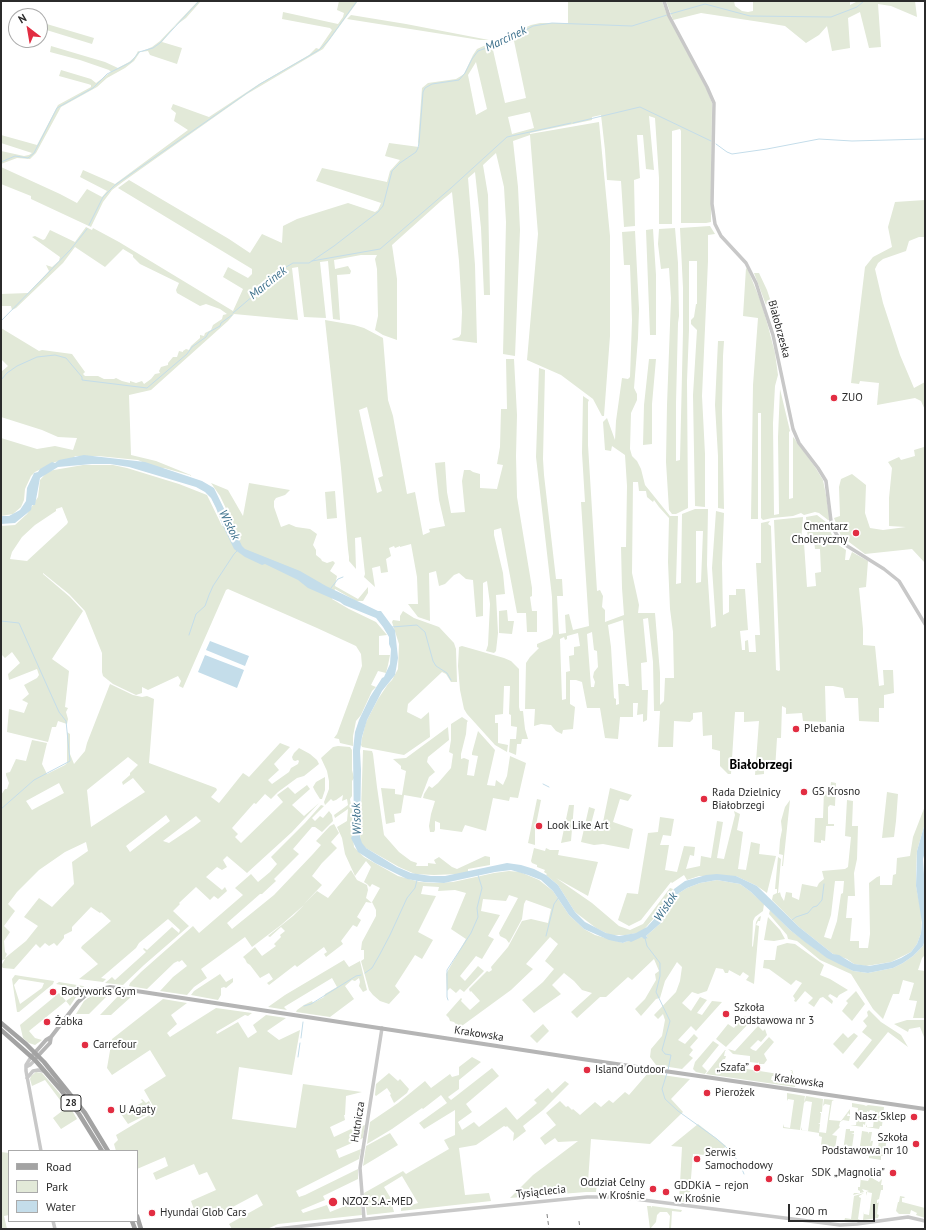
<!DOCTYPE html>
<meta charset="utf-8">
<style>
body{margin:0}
#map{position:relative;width:926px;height:1230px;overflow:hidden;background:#fff;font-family:"PT Sans",sans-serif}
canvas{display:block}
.frame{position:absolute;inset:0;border:2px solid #2b2b2b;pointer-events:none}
.legend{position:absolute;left:8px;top:1150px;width:130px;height:72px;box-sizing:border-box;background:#fff;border:1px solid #aaa;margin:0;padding:5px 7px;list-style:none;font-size:12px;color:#2b2b2b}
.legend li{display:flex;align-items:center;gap:8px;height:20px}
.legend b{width:20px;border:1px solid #aaa}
.north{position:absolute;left:8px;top:8px;width:40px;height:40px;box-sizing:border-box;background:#fff;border:1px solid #aaa;border-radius:50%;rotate:329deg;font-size:11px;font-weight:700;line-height:16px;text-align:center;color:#2b2b2b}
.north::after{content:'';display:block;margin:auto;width:14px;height:18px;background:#e22d42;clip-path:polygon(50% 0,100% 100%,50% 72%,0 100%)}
.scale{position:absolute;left:788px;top:1204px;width:87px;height:18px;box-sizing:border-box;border:2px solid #2b2b2b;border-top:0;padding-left:5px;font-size:12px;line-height:14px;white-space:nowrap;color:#2b2b2b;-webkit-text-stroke:3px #fff;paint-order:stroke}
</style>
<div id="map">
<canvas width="926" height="1230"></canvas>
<div class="frame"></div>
<ul class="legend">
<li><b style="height:5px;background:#a3a3a3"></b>Road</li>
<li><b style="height:11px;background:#e2e9d8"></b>Park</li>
<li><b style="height:11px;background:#c4ddea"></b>Water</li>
</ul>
<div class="north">N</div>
<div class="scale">200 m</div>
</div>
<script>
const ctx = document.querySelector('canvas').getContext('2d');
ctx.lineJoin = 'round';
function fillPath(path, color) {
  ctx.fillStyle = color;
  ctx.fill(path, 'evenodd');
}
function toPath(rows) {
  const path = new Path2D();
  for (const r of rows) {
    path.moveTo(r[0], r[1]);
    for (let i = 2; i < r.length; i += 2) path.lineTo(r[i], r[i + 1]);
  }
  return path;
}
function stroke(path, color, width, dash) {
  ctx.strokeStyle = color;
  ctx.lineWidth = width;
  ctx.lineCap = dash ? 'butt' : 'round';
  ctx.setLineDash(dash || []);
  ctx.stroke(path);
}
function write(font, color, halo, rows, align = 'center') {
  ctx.font = font + ' "PT Sans",sans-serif';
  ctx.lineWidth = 4;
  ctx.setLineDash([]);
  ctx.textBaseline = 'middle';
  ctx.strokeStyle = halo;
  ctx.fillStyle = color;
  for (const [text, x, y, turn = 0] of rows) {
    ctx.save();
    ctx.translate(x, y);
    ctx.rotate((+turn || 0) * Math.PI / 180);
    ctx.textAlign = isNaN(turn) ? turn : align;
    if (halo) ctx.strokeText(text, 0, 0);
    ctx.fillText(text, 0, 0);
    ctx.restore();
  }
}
const green = toPath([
 [198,1,201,1,186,18,175,26,162,42,182,48,177,64,150,55,148,51,140,52,134,61,125,68,107,78,97,87,61,107,36,153,30,159,17,158,1,164,1,151,24,156,29,155,32,153,1,143,1,135,37,145,58,105,91,87,91,85,88,84,59,76,61,70,91,79,96,83,111,72,109,70,80,60,50,52,51,46,105,62,118,68,129,62,135,57,138,51,140,52,152,47,160,41],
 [339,1,358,1,323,49,247,94,124,181,112,190,103,202,91,227,31,199,31,196,1,184,1,167,60,194,77,203,87,189,102,197,107,191,80,177,83,170,115,184,188,130,174,121,176,113,171,109,173,104,209,117,259,84,309,55,316,48,319,49,332,30,330,28,282,19,283,12,338,24,343,17,344,13,337,10],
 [568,1,662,1,666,12,707,90,712,103,711,220,711,222,706,223,681,223,681,131,680,129,672,131,672,224,659,224,659,178,655,118,649,116,654,170,646,169,643,135,637,135,640,178,634,180,635,226,624,227,621,181,607,180,605,150,601,115,592,117,592,120,530,133,530,134,599,122,610,236,610,336,604,416,602,416,593,399,561,375,527,360,538,234,530,135,513,141,518,187,520,230,515,356,503,354,506,222,504,187,496,153,483,165,488,195,490,295,484,295,481,228,475,172,468,178,475,265,477,343,453,340,452,339,459,337,461,334,462,312,459,261,452,192,441,201,392,245,397,279,397,340,383,335,375,330,378,316,377,269,375,259,377,255,361,255,334,260,335,269,348,266,351,271,350,274,337,275,340,320,333,319,328,261,320,262,326,318,304,317,298,267,292,268,298,320,234,314,228,321,151,390,129,395,131,455,156,461,193,476,164,468,155,468,138,460,98,456,75,456,73,459,55,462,35,472,31,476,25,489,24,500,21,507,13,514,1,516,1,438,37,449,55,446,73,450,77,438,58,437,42,430,1,417,1,372,8,366,1,359,1,328,39,351,42,350,72,354,85,372,83,374,85,376,98,376,104,379,114,379,116,378,122,381,130,383,130,381,136,383,142,381,144,384,151,379,155,374,160,373,159,371,161,367,168,365,168,363,173,357,177,357,179,351,183,352,183,351,186,349,189,350,191,346,200,338,200,335,204,336,205,333,211,330,213,325,222,319,223,315,227,314,220,309,206,304,200,306,177,293,176,290,179,283,140,264,133,257,133,255,123,249,105,267,75,247,63,263,16,308,12,310,11,306,1,306,1,294,28,293,49,271,46,265,52,267,59,261,60,257,32,237,35,236,43,240,45,239,50,230,75,242,86,227,92,230,93,228,119,242,233,311,243,289,223,277,228,267,248,278,252,274,252,269,118,188,129,180,229,239,250,253,262,234,282,243,283,226,297,219,348,203,375,212,378,210,381,203,316,181,322,168,387,182,390,171,400,160,385,156,389,143,419,147,418,142,422,88,428,83,456,79,461,76,464,74,473,55,477,49,531,25,540,23,568,23],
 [514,41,526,98,505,103,493,50],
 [476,62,487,109,476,115,468,75],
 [530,112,534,128,512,134,508,117],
 [666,1,734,1,735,6,742,11,748,12,753,11,753,1,850,1,850,5,858,1,915,1,917,17,891,6,878,4,881,47,869,48,860,12,848,18,850,48,832,51,827,26,819,35,806,43,785,26,767,23,701,13,673,20],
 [351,15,406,24,489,40,480,40,347,19],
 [40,22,94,38,92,44,40,28],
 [925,200,925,237,919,237,909,241,906,251,883,259,878,263,875,269,883,303,900,355,914,388,925,382,925,410,921,401,915,398,877,405,879,383,860,381,859,384,851,383,865,267,873,257,892,247,888,227,895,202],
 [710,226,715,234,708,235,708,261,702,396,705,454,705,507,695,506,693,395,697,330,691,324,691,320,694,317,696,304,697,304,697,261,689,261,689,330,687,381,688,508,676,514,672,514,669,510,666,462,667,405,671,298,669,268,661,269,658,244,659,229,675,228,678,263,679,316,678,323,676,403,676,461,680,460,683,331,683,288,680,228],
 [653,229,656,275,656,335,650,335,646,230],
 [635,231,639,309,638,338,634,388,637,394,637,400,631,413,630,449,632,456,637,461,641,469,645,485,670,516,678,516,676,584,681,583,682,514,695,509,708,509,707,565,711,628,716,626,712,568,716,511,724,513,722,563,723,615,729,612,729,595,736,595,736,589,745,589,748,630,740,631,742,650,745,650,745,641,748,640,749,652,756,652,755,635,760,635,756,563,761,563,761,523,770,521,768,524,771,526,771,528,776,670,779,671,780,670,774,520,803,517,801,541,804,543,807,587,816,586,815,573,821,572,820,549,815,549,814,540,808,540,806,517,817,515,826,522,830,531,837,544,846,550,845,560,849,560,852,552,868,561,866,587,859,588,863,629,863,645,875,646,879,686,884,685,883,670,893,670,894,693,884,695,884,708,879,708,879,722,859,721,858,698,845,698,843,688,833,686,825,686,826,722,803,721,802,713,786,714,786,708,782,706,781,738,777,738,775,770,764,769,764,774,755,775,759,721,744,722,744,712,735,712,731,774,728,774,720,766,720,751,712,749,712,735,703,736,702,712,693,713,693,719,690,722,674,721,673,747,658,747,660,711,654,711,653,662,648,618,643,619,647,662,641,663,642,690,648,690,647,720,643,722,643,714,637,715,638,703,633,703,633,717,620,717,618,739,605,738,600,708,587,708,582,682,576,680,570,680,570,704,575,707,573,729,563,730,562,734,556,731,551,725,541,724,534,726,535,709,525,709,526,663,530,657,539,648,537,647,537,644,551,638,553,634,552,597,536,457,539,368,545,370,543,459,544,475,556,579,562,579,563,596,557,596,559,634,566,633,565,615,569,614,573,630,589,626,581,502,585,502,582,453,583,396,589,400,588,402,588,445,597,591,600,590,603,596,602,607,605,610,605,622,624,615,622,588,621,547,626,547,627,486,625,455,612,446,611,451,605,450,603,422,607,418,615,440,616,421,622,378,628,379,630,377,632,320,630,265,624,265,622,232],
 [633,482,638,482,639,491,646,491,647,497,653,502,654,500,659,507,669,518,668,562,670,609,673,632,674,678,665,678,664,701,660,705,660,673,655,613,638,613,639,605,632,573],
 [696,531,703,531,701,582,696,583],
 [623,620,629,686,626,686,625,684,618,684,619,704,616,705,616,699,614,698,611,647,608,625],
 [592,632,594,650,597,651,598,667,594,672,593,677,595,682,594,687,591,687,587,634],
 [578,633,580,646,574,647,574,655,569,656,570,671,566,672,566,699,562,700,560,639,564,637,565,640,567,639,567,636],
 [746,268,748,270,761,302,768,326,775,353,778,375,775,386,773,423,774,515,779,514,778,437,780,389,790,431,789,432,789,499,793,498,793,437,794,438,815,467,823,480,826,495,830,520,828,520,819,513,815,512,804,515,801,513,793,516,772,518,763,520,761,518,761,413,758,413,758,519,751,519,753,385,758,318,743,316],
 [754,273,759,273,767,290,770,299,766,305],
 [325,320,354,325,364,328,383,338,388,400,393,416,407,494,415,492,423,535,430,532,429,529,445,526,439,500,435,463,445,462,447,492,451,513,465,512,462,481,464,470,470,470,473,472,480,474,480,488,497,489,503,465,497,464,500,447,501,409,507,409,506,359,514,359,517,415,516,456,517,497,532,588,532,596,530,597,532,611,537,611,537,632,527,632,526,613,517,613,501,528,494,530,494,535,503,573,505,594,496,595,498,633,496,651,494,653,486,651,488,645,490,604,487,581,483,583,483,616,476,617,473,580,466,579,459,573,454,575,445,584,439,586,436,571,429,573,430,621,418,617,408,604,418,604,417,577,411,544,400,547,400,546,395,548,394,546,389,548,391,556,386,559,388,572,381,573,380,566,372,568,375,587,364,577,365,574,361,537,355,538,356,569,349,561,349,557,348,549,341,468],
 [367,407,383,476,378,478,382,491,377,493,359,410],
 [718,341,724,341,723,356,722,411,724,509,718,508,718,456,715,405],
 [649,359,656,359,652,404,652,444,643,445,644,405],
 [924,447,925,448,925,563,912,549,865,554,841,536,834,518,840,516,839,487,841,479,852,474,866,485,865,513,870,528,883,530,906,527,889,526,889,498,892,468,888,462,899,457,901,460,915,456,914,450],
 [83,465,113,465,127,468,179,484,207,495,222,526,233,523,220,496,211,483,228,490,243,516,249,483,290,490,285,495,276,498,274,501,274,507,281,527,289,524,296,527,310,529,317,534,313,545,316,550,316,555,321,559,322,561,327,563,333,561,335,563,330,571,337,576,335,586,358,599,368,587,368,593,363,601,356,601,335,589,332,599,349,609,376,622,387,635,379,636,379,655,390,655,388,665,386,673,378,671,371,685,376,687,372,691,361,715,356,721,353,736,353,746,340,743,339,739,334,738,337,734,362,666,361,654,356,646,317,628,228,589,226,590,183,688,179,686,181,681,178,676,148,690,142,687,142,693,136,695,113,684,103,676,102,672,102,653,85,611,69,594,43,573,43,574,70,597,83,611,52,659,69,671,65,707,68,708,66,712,68,719,67,724,58,721,56,727,52,727,48,742,7,732,9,709,24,713,28,703,22,700,29,694,24,685,37,678,39,675,37,669,9,680,8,674,20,663,12,652,5,658,1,654,1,526,15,525,27,514,38,497,40,480,48,471],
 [62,507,68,522,67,524,27,561,10,559,12,552,22,537,35,525,56,511,56,509],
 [335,491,337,518,327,519,325,492],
 [507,610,508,621,514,621,512,634,499,633,499,611],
 [403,611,414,618,439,627,454,643,456,649,457,682,451,682,446,674,442,672,408,704,407,712,421,719,429,712,430,737,404,755,362,747,361,745,362,738,366,722,378,699,388,684,392,680,398,669,399,644,392,622,393,620,400,621,400,616],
 [462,646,504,658,511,661,519,669,519,707,520,711,523,711,525,729,528,739,522,739,521,744,517,744,516,755,509,752,510,739,516,739,517,727,511,726,511,715,509,714,510,686,504,686,503,714,495,715,495,723,498,723,498,743,508,745,507,752,495,745,467,714,464,709,460,690,458,666,459,647],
 [110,684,133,695,142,697,147,696,154,699,149,763,216,788,217,790,211,797,219,803,243,773,249,777,280,743,290,747,274,764,279,770,268,780,272,784,289,772,291,768,298,764,299,761,298,760,295,761,293,760,292,757,294,753,299,748,310,754,317,760,319,764,304,776,297,778,278,792,271,799,265,794,256,804,254,803,232,828,238,834,235,837,241,843,283,802,277,795,288,787,295,794,307,785,310,789,292,805,304,816,319,803,292,832,247,873,227,856,223,860,227,867,222,870,217,867,206,877,222,890,225,887,227,891,218,899,214,896,210,900,196,887,179,903,180,904,173,911,189,926,144,965,123,985,105,983,112,977,115,980,146,952,143,949,144,948,147,950,172,927,179,933,180,930,168,919,139,943,136,948,101,978,106,979,103,982,79,979,98,964,81,948,82,946,111,921,101,912,100,913,91,907,72,927,72,931,64,935,64,938,57,946,54,943,49,946,45,943,40,948,36,944,14,969,3,968,1,966,5,959,1,961,1,795,5,789,7,789,9,783,6,775,6,773,10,772,16,759,26,761,32,740,47,743,42,764,47,774,65,765,67,763,67,732,70,734,70,754,74,764,85,751,87,743],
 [128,757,138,765,130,773,130,775,122,782,123,785,133,778,145,792,91,827,87,790],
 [59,783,64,793,32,810,26,801],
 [166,815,170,821,130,852,126,846],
 [196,816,201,821,193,827,169,843,163,841],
 [86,842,88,851,72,862,74,884,52,907,39,898,24,917,38,926,26,941,5,958,7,954,5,952,4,941,10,932,4,926,15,911,8,904,17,892,39,870,65,852],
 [462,717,468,721,467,722,466,734,461,754,461,759,464,758,469,760,467,775,474,776,478,756,472,755,472,753,478,731,495,750,487,785,495,786,496,780,503,785,507,776,510,756,526,763,518,798,510,797,509,801,493,798,486,831,465,825,462,832,440,829,440,823,435,821,435,830,434,832,430,832,429,826,431,814,435,801,423,798,424,794,429,786,432,788,438,783,451,768,453,754,449,752,451,740,451,724],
 [448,727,449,740,428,757,427,762,435,772,429,777,421,798,404,795,401,813,394,814,395,822,386,824,381,788,395,789,395,794,402,795,406,771,401,769,401,766,393,759,406,758],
 [338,746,350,747,352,750,352,770,354,778,352,781,352,796,350,799,353,815,352,826,354,847,364,857,398,876,420,882,434,883,453,882,494,873,509,871,520,872,539,880,553,891,569,915,584,929,595,935,623,943,625,942,642,937,648,938,646,936,662,922,669,906,679,893,687,888,700,883,717,880,740,884,751,892,764,904,763,911,755,917,753,921,752,947,753,946,756,922,759,917,761,916,760,921,758,921,756,925,759,926,754,984,746,980,749,976,743,972,740,976,729,970,728,973,725,973,723,969,716,968,707,991,698,994,692,992,682,1003,691,1011,700,997,707,1000,697,1013,702,1015,712,1001,722,1002,696,1031,691,1026,678,1040,685,1044,694,1034,698,1038,690,1047,693,1050,689,1055,693,1058,682,1069,656,1065,650,1057,651,1049,662,1036,665,1020,663,1014,658,1019,654,1015,676,992,680,981,682,967,677,962,665,981,660,998,656,999,641,1016,635,1009,645,999,656,980,655,974,659,971,654,959,632,980,628,977,606,997,600,997,577,1018,571,1012,592,993,582,990,574,981,564,973,552,985,561,994,534,1013,522,1000,543,982,554,969,545,961,558,944,550,937,526,964,533,969,511,990,459,1028,454,1022,450,1021,449,1018,446,1015,461,998,462,999,461,1001,470,1010,480,1001,471,991,470,992,469,989,487,971,489,972,492,970,491,967,508,947,522,921,531,919,548,923,551,909,526,900,524,904,522,919,509,943,506,939,500,936,499,933,518,898,509,895,506,901,483,899,481,911,500,915,488,936,494,939,482,959,476,956,460,976,465,981,478,966,484,971,464,992,460,989,456,993,450,988,447,991,446,974,466,939,451,929,466,893,455,890,438,891,439,887,423,886,421,894,436,896,418,932,433,940,422,959,415,955,395,986,400,992,389,1004,380,1001,373,995,369,990,361,961,364,959,364,950,361,950,362,942,376,916,376,910,372,902,380,888,372,884,370,887,367,884,364,882,371,867,366,861,355,876,345,854,342,838,337,827,347,821,348,809,335,818,334,815,348,805,347,799,342,801,343,795,336,800,333,801,331,799,325,805,324,802,329,789,329,781,327,771,321,758,333,747],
 [363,750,372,751,373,754,377,787,384,835,399,852,411,861,417,863,416,866,428,866,428,863,436,864,434,860,439,857,452,867,457,869,485,856,490,857,490,865,468,869,468,872,459,874,434,875,415,874,399,867,364,847,360,841],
 [325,777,325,790,322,799,320,799,315,791,313,787,316,782],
 [831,782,836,783,835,806,830,805,828,807,828,824,834,824,834,826,826,826,825,841,821,840,821,843,814,842,815,818,823,818,824,791,830,792],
 [610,788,632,795,628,801,620,799,613,822,633,829,629,849,603,844,594,845,581,842,589,807,595,809,591,824,602,827],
 [887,792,898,794,896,821,894,837,882,838],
 [537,799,541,800,535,830,535,845,528,843],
 [790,800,783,866,782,866,783,855,779,854,780,840,782,830,781,821,785,807],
 [847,800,853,801,852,826,858,826,857,859,854,873,855,896,848,896,846,918,852,918,850,941,859,941,859,948,868,948,870,934,869,883,877,877,880,876,880,885,892,885,893,875,896,874,897,858,910,856,913,837,925,806,925,823,917,851,916,871,916,886,922,917,921,933,917,944,911,952,891,962,866,966,854,964,847,959,833,954,799,927,772,900,773,895,777,893,777,889,775,889,778,857,781,859,778,893,779,893,780,892,781,896,784,901,786,892,792,893,792,897,799,900,802,884,817,887,819,883,824,879,822,871,845,869,848,867,851,837,845,836],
 [835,881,844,881,843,893,841,894,837,921,831,939,824,937,831,915],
 [321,805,324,806,312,818,315,821,320,816,323,818,329,811,332,815,333,821,322,832,315,827,312,827,293,849,299,854,274,879,276,881,262,894,260,894,227,923,232,929,274,895,313,854,321,845,316,841,330,826,334,824,339,833,331,842,337,848,322,863,312,876,322,885,304,904,317,891,328,898,351,870,357,880,367,885,368,890,366,898,372,903,366,902,357,917,361,920,357,927,353,925,341,941,343,944,326,957,324,954,327,952,324,947,297,967,295,965,269,985,267,983,273,979,269,973,260,978,250,965,247,963,245,959,243,957,255,947,262,956,276,946,274,944,281,937,280,935,285,931,281,927,270,937,268,936,293,916,304,905,281,925,252,947,245,937,201,969,207,978,194,987,187,995,160,991,173,977,187,966,182,960,179,962,178,961,174,963,147,989,129,986,130,983,141,972,193,926,199,933,243,895,235,888,251,874,258,882,270,872,277,864,271,857,305,823],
 [569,805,574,805,571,841,561,843],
 [734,811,740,814,737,830,743,832,738,869,746,870,751,842,760,844,759,854,776,856,767,893,757,886,736,876,699,876,687,880,684,875,672,883,671,882,641,920,629,926,618,920,627,893,638,894,648,833,658,832,660,817,674,819,671,836,663,835,660,845,669,845,665,870,677,872,684,846,695,847,694,856,690,855,686,869,700,866,701,856,711,858,717,821,723,822,717,858,724,859,735,815],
 [534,848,545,851,546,848,550,850,559,850,558,855,598,862,588,896,556,878,592,903,619,926,630,930,643,924,670,888,673,889,659,912,642,932,626,935,610,935,596,928,575,912,558,885,546,875,547,874,544,872,545,870,537,867,537,865,532,863,531,861],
 [770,910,790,930,819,952,853,971,868,973,893,968,903,963,913,956,923,946,925,940,925,955,922,958,918,970,925,971,925,1018,913,1018,917,1001,909,1000,914,983,903,980,899,994,893,994,883,1019,873,1009,851,974,820,960,797,941,788,939,787,935,769,914],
 [768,917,780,930,785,939,774,941,764,940],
 [787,943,795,944,824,965,820,975,830,979,848,990,839,995,837,998,830,994,828,996,833,1001,832,1004,823,997,820,998,814,1007,808,1003,813,998,805,991,796,1002,794,1001,795,999,793,996,802,983,796,980,791,985,769,969,763,968,764,960,775,960,777,946],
 [344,960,349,967,360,961,367,990,363,992,359,986,360,982,359,978,355,981,352,980,345,986,354,999,330,1017,296,1012,297,1010,304,1005,312,1001,313,1003,324,997,325,994,337,987,332,978,284,1007,287,1010,268,1007,285,995],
 [220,974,226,982,233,978,233,982,226,988,224,987,221,988,221,995,218,1000,191,995,194,991],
 [15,975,21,976,54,981,53,984,19,1012,17,1012,12,979],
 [19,979,44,983,42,988,20,1004,14,985],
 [59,982,83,986,86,988,85,991,76,997,70,1006,66,1001,83,989,56,984],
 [112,991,89,1014,76,1014,84,1001,88,998,100,992],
 [856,991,865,1004,852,1021,842,1011,848,1003,846,1001],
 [59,993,66,1001,29,1031,35,1038,42,1040,35,1045,29,1043,23,1038,20,1025],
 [121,993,131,994,132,996,111,1015,100,1015],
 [163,999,187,1003,171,1015,177,1024,167,1033,170,1037,216,1008,252,1013,248,1016,245,1015,216,1032,217,1034,238,1022,248,1038,257,1032,253,1025,266,1015,286,1018,267,1031,279,1040,300,1030,292,1075,239,1067,232,1119,296,1128,303,1084,362,1092,346,1096,345,1115,344,1115,345,1120,330,1127,334,1137,351,1129,352,1130,365,1125,363,1138,336,1150,339,1158,361,1149,359,1159,296,1191,299,1197,305,1195,358,1169,358,1179,323,1196,325,1200,301,1210,303,1213,327,1205,330,1212,360,1200,362,1215,278,1224,267,1229,232,1229,229,1224,263,1205,257,1194,212,1218,208,1209,196,1215,191,1201,216,1190,207,1172,199,1175,194,1164,156,1180,153,1173,168,1166,165,1157,137,1169,137,1151,116,1151,114,1144,118,1140,116,1135,156,1111,144,1090,166,1076,150,1050,112,1075,107,1068,112,1039],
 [869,1010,881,1022,901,1035,908,1047,888,1032,858,1069,853,1064,872,1040,862,1032,867,1026,863,1021,868,1016,867,1012],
 [744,1016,753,1019,726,1047,716,1039,728,1024,734,1028],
 [907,1020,925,1020,925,1047,924,1037,920,1027,909,1029,908,1032,894,1024],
 [543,1024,549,1031,537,1043,530,1036],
 [758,1026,763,1031,765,1029,767,1035,761,1042,758,1040,750,1048,753,1050,756,1051,769,1037,774,1042,764,1054,767,1060,764,1064,759,1064,759,1062,758,1063,750,1062,750,1056,733,1054,728,1049,735,1051],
 [843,1033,848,1038,854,1033,858,1036,843,1054,833,1044],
 [713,1041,719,1045,702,1066,707,1071,705,1074,696,1072,693,1069,695,1062],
 [725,1050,726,1051,725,1051,724,1056,726,1056,725,1059,722,1059,724,1059,722,1060,722,1065,791,1076,792,1071,790,1070,792,1070,793,1072,792,1074,793,1073,795,1079,792,1079,792,1077,791,1079,772,1076,771,1080,790,1083,790,1086,793,1081,796,1082,795,1087,706,1074],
 [472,1057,481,1062,459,1080,459,1089,448,1097,451,1100,492,1068,499,1076,466,1104,472,1112,458,1122,462,1130,474,1122,479,1127,506,1107,517,1120,537,1103,534,1100,548,1088,552,1093,565,1081,569,1084,543,1110,523,1126,526,1131,513,1141,514,1133,507,1126,506,1127,504,1126,476,1145,459,1148,465,1195,489,1193,491,1201,401,1211,401,1208,418,1203,402,1176,384,1187,390,1197,394,1212,367,1215,364,1193,403,1171,406,1174,449,1149,444,1140,455,1135,455,1110,424,1129,419,1123,447,1103,441,1095,423,1109,422,1108,392,1129,367,1144,370,1122,398,1103,425,1081,431,1088,450,1074,452,1077,459,1075,459,1067],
 [36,1072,42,1073,66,1101,65,1103,63,1104,45,1080,32,1086,30,1079,31,1076],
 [389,1073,398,1081,400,1079,409,1089,407,1093,394,1103,390,1095,391,1094,387,1088,376,1096,375,1095,376,1084],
 [648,1073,690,1079,671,1099,683,1112,650,1144,591,1139,588,1182,597,1183,596,1192,586,1192,510,1198,533,1175,578,1141,558,1142,555,1138,545,1145,540,1138,556,1125,546,1113,560,1101,566,1107,568,1106,572,1110,573,1109,580,1115,595,1102,601,1107,609,1100,613,1103,625,1092,629,1095],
 [787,1093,805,1096,800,1130,783,1128,783,1124,784,1127,790,1128,794,1100,788,1099,787,1101],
 [806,1096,823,1099,822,1112,820,1112,820,1113,821,1113,820,1123,818,1124,820,1124,819,1133,801,1130,801,1127,802,1130,808,1131,812,1102,806,1101,804,1103],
 [142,1099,146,1103,149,1101,154,1111,128,1124,121,1114,143,1102,141,1100],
 [824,1099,834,1100,832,1101,829,1120,841,1121,850,1109,850,1115,848,1113,847,1116,850,1116,849,1121,843,1120,840,1122,839,1126,840,1127,832,1135,837,1136,835,1149,833,1147,835,1150,835,1153,833,1151,825,1150,823,1148,821,1145,822,1137,819,1136,819,1132,826,1133,830,1105,825,1104,823,1106],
 [852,1103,864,1105,866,1106,868,1105,884,1107,882,1126,880,1126,879,1129,866,1127,866,1124,867,1127,873,1127,875,1111,870,1110,869,1112,867,1111,865,1125,863,1124,863,1127,850,1125,850,1122,850,1125,856,1125,858,1108,852,1107],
 [70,1107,77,1119,61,1129,53,1118,66,1108],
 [698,1124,726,1146,717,1156,693,1154,689,1202,679,1202,682,1147,671,1146],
 [846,1129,850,1129,850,1131,854,1131,854,1133,851,1134,854,1134,851,1154,848,1153,848,1155,836,1154,836,1150,843,1151],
 [862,1131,868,1132,868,1134,869,1132,872,1132,870,1144,871,1141,873,1141,872,1146,866,1146,866,1148,870,1148,869,1156,859,1154],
 [390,1133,398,1145,363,1166,366,1146],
 [880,1133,889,1136,887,1137,886,1144,884,1155,886,1156,881,1156,881,1160,869,1158,869,1155,877,1156],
 [1,1152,9,1153,9,1215,4,1216,7,1229,1,1229],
 [861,1176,861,1180,868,1181,870,1177,879,1182,882,1179,881,1185,883,1185,883,1190,881,1190,879,1199,877,1200,877,1203,878,1203,879,1201,877,1214,879,1215,878,1218,863,1220,864,1211,864,1214,869,1215,872,1193,867,1192,866,1196,866,1192,869,1191,862,1189,864,1192,853,1195,854,1193,860,1193,860,1191,858,1190,858,1187,860,1187],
 [864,1193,859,1196,859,1197,861,1198,858,1219,860,1220,844,1222,845,1218,851,1219,854,1196],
 [900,1196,905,1197,904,1198,902,1198,902,1202,925,1208,925,1218,916,1215,917,1213,911,1210,910,1214,899,1214,896,1211,898,1202,899,1202],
 [647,1206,651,1206,651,1208,652,1206,682,1210,681,1212,672,1211,671,1229,669,1229,670,1216,667,1212,660,1212,657,1215,656,1222,650,1229]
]);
const water = toPath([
 [84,455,145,462,202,481,214,488,242,546,245,549,300,571,326,586,378,611,381,611,395,630,398,658,395,675,382,691,367,720,362,737,360,751,361,770,360,837,362,843,366,848,397,867,411,873,431,876,445,876,507,863,521,865,534,869,546,875,558,885,575,912,585,922,606,933,619,936,636,933,647,927,657,916,660,910,674,889,685,881,706,875,717,874,736,876,757,886,799,927,833,954,839,955,854,964,869,966,891,962,901,958,911,952,917,944,921,933,922,922,916,886,917,851,925,823,925,852,923,859,925,890,925,940,923,946,913,956,903,963,893,968,868,973,853,971,827,958,805,942,790,930,751,892,740,884,717,880,700,883,687,888,679,893,669,906,662,922,646,936,648,938,644,939,642,937,631,942,629,941,625,942,623,943,609,940,584,929,569,915,553,891,541,880,528,875,511,870,495,872,444,883,424,882,407,879,375,863,358,852,351,838,354,833,353,750,355,732,359,720,370,697,382,678,384,677,390,664,391,649,389,644,389,637,383,627,376,618,344,605,340,602,308,588,298,580,265,564,262,565,245,557,234,549,222,524,216,508,211,498,205,492,196,487,129,467,110,464,92,464,58,467,40,478,35,505,32,505,31,510,15,523,1,524,1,516,9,516,20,510,26,501,27,488,34,473,38,472,40,469,52,462,55,463,59,460],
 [210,641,249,656,245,666,206,650],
 [205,655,244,670,237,688,198,672]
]);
const stream = toPath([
 [670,14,705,4,750,16,831,17,857,7,864,1],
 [573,123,640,107,711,141],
 [716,144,727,152,732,154,767,149,819,139,852,141,925,139],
 [1,162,15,156,28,158,34,153,57,108,93,88,107,74,131,62,139,52,153,48,160,43,199,1],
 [89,225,103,197,115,185,260,84,319,50,328,41,357,1],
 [312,261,380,249,451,188,507,137,571,123],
 [233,313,274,278,276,275,281,270,293,263,309,263,334,246,378,212,383,206,392,171,400,163,416,152,418,148,419,143,423,92,425,88,432,84,459,80,465,73,472,59,478,51,508,40,533,26,552,23,632,26,667,15],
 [1,321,46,275,71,249,87,229],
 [1,380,7,373,17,366,37,357,55,355,66,358,82,377,82,380,147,388,187,354,192,347,206,337,209,332,220,326,221,323,232,315],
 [331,588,338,579,343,577],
 [1,621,19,623,49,690,59,712,66,721,70,761,34,780,1,809],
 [392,627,417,625,425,632,433,661,436,666,447,673,451,680],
 [189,635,196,614,205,606,209,595,213,586,234,554,238,550],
 [543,784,549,787],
 [792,920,796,917,808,913,813,907,817,906,822,900,824,884],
 [546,936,554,904,559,897],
 [645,938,647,946,660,963,660,976,656,992,670,1021,662,1050,665,1054,671,1055,668,1070],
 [365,973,372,968,380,954,390,935,407,898,415,888,417,880],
 [448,1000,447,997,447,970,471,933,478,917,477,908,482,888,478,875],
 [304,1006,311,1004,356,976,361,975],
 [301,1038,303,1022],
 [298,1057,300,1043],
 [667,1073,662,1089,665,1099,678,1111,717,1139,728,1149,739,1162,744,1174]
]);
const tertiary = toPath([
 [664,1,669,16,707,87,714,103,712,204,715,224,721,236,746,263,756,283,773,335,793,429,799,443,818,468,826,481,831,521,834,530,840,540,844,544,884,569,899,581,925,624],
 [31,1057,26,1065,26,1071,41,1151],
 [26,1067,30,1065,35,1060],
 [27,1078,33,1071,38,1070,43,1071],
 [364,1219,360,1168,382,1028],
 [53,1221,55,1229],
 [276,1229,386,1217,587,1197,613,1197,635,1199,840,1225,857,1224,908,1217,925,1221]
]);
const secondary = toPath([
 [31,1057,46,1040,51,1037],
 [36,1058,50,1043,51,1037,78,1002,87,994,96,990,110,987,582,1059,925,1109]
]);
const primary = toPath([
 [1,1023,26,1044,44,1062,85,1113,108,1151],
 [1,1030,35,1060,60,1089,79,1114,102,1151],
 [137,1216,141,1229],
 [132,1221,135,1229]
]);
const rail = toPath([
 [547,1214,549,1229],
 [579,1221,580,1229]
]);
const markers = [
 [834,398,4,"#e22d42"],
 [856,533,4,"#e22d42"],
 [796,729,4,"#e22d42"],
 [804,792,4,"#e22d42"],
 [704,799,4,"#e22d42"],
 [539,826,4,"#e22d42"],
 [53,992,4,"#e22d42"],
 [726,1014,4,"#e22d42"],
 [47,1022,4,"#e22d42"],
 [85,1045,4,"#e22d42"],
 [757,1068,4,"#e22d42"],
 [587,1070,4,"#e22d42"],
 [707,1093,4,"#e22d42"],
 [111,1110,4,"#e22d42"],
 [914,1117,4,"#e22d42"],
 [916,1144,4,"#e22d42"],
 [697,1159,4,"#e22d42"],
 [893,1173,4,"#e22d42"],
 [769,1179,4,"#e22d42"],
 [653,1189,4,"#e22d42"],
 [666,1192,4,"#e22d42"],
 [333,1202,5,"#e22d42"],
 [152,1213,4,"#e22d42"]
];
const shields = [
 [71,1103,20]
];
const shieldNames = [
 ["28",71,1103]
];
const streetNames = [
 ["Białobrzeska",779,329,75],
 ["Krakowska",479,1034,9],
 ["Krakowska",799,1081,8],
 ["Hutnicza",358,1122,-81],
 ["Tysiąclecia",541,1192,-6]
];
const poiNames = [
 ["ZUO",842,398],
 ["Cmentarz",848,527,"right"],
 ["Choleryczny",848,540,"right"],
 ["Plebania",804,729],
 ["GS Krosno",812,792],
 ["Rada Dzielnicy",712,793],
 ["Białobrzegi",712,806],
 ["Look Like Art",547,826],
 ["Bodyworks Gym",61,992],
 ["Szkoła",734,1008],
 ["Podstawowa nr 3",734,1021],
 ["Żabka",55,1022],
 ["Carrefour",93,1045],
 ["„Szafa”",749,1068,"right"],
 ["Island Outdoor",595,1070],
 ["Pierożek",715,1093],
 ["U Agaty",119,1110],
 ["Nasz Sklep",906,1117,"right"],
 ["Szkoła",908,1138,"right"],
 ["Podstawowa nr 10",908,1151,"right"],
 ["Serwis",705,1153],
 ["Samochodowy",705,1166],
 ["SDK „Magnolia\"",885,1173,"right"],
 ["Oskar",777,1179],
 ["Oddział Celny",645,1183,"right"],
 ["w Krośnie",645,1196,"right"],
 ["GDDKiA – rejon",674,1186],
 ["w Krośnie",674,1199],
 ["NZOZ S.A.-MED",342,1202],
 ["Hyundai Glob Cars",160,1213]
];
const waterNames = [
 ["Marcinek",506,39,-25],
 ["Marcinek",268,283,-39],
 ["Wisłok",229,525,63],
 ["Wisłok",357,819,-92],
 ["Wisłok",666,907,-56]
];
const quarterNames = [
 ["Białobrzegi",761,765]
];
fillPath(green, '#e2e9d8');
fillPath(water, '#c4ddea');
stroke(stream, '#c4ddea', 1);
stroke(tertiary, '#c8c8c8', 3.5);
stroke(secondary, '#b5b5b5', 4);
stroke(primary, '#a3a3a3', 4.5);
stroke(rail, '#808080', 1, [4, 3]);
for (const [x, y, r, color] of markers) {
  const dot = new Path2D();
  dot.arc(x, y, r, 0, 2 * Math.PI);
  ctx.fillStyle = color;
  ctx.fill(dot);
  stroke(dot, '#fff', 1.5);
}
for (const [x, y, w] of shields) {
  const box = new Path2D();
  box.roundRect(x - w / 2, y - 8, w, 16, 3);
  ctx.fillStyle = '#fff';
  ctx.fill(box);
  stroke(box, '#2b2b2b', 1);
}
write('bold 10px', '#2b2b2b', null, shieldNames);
write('11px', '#2b2b2b', '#fff', streetNames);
write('11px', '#2b2b2b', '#fff', poiNames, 'left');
write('italic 12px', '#3b6f8b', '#fff', waterNames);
write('bold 13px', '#000', '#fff', quarterNames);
</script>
